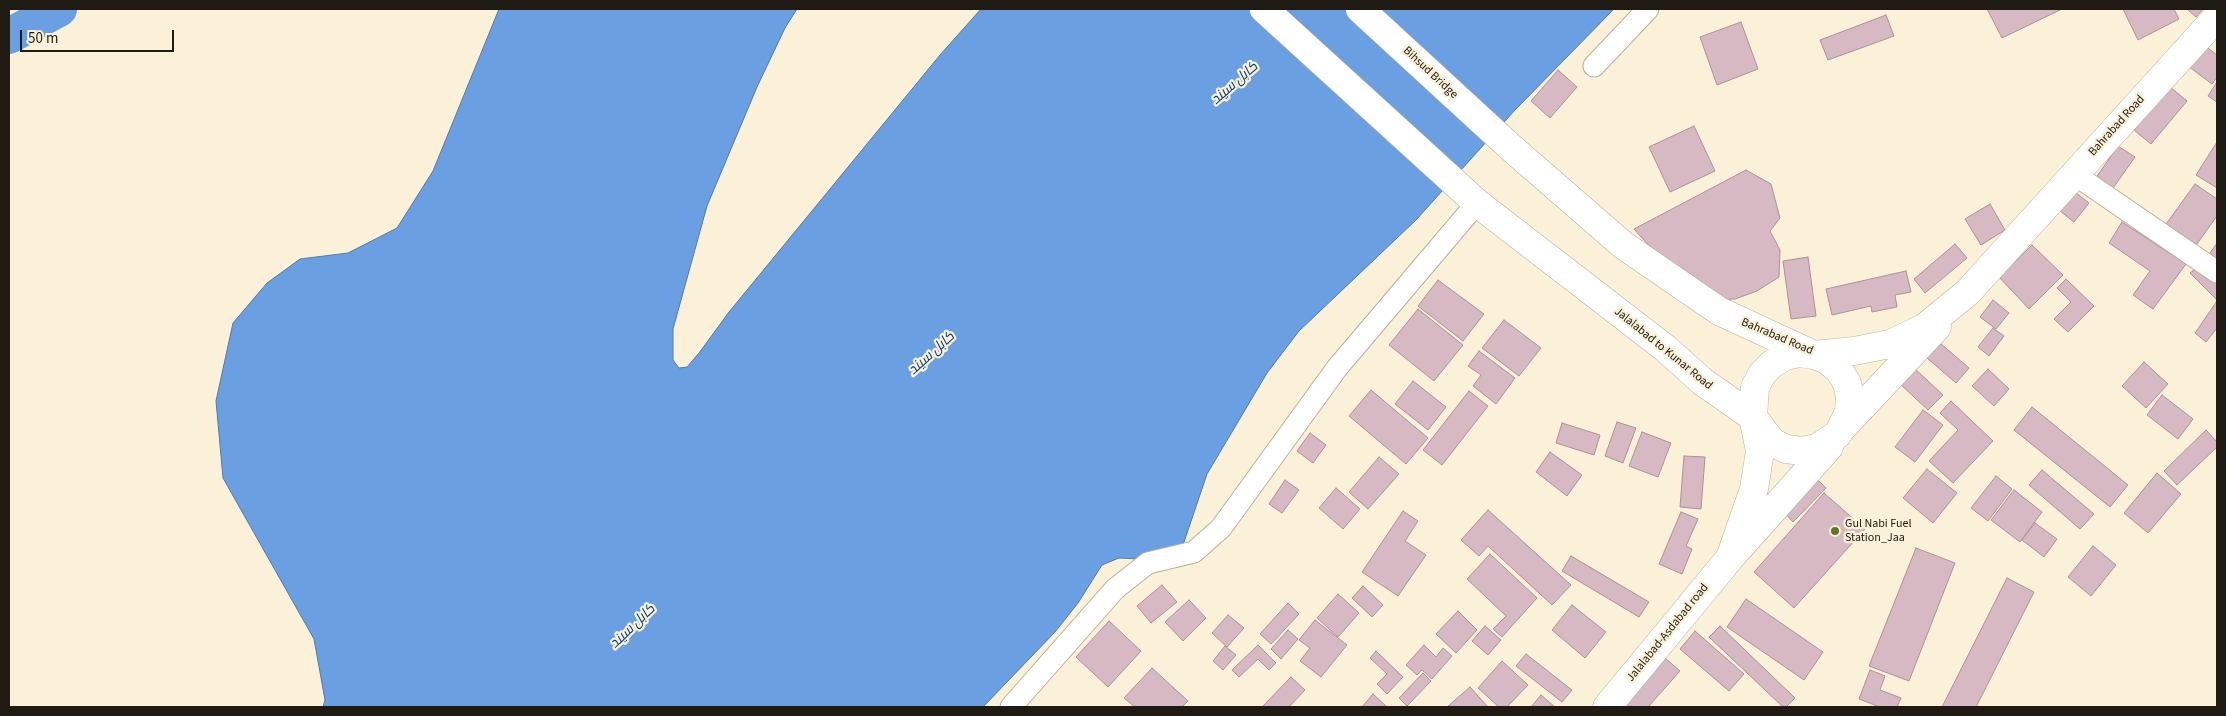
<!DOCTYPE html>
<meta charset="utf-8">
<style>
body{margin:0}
#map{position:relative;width:2226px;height:716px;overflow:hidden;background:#fbf1d8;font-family:"Source Sans 3",sans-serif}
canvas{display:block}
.frame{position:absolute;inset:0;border:10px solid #1f1b12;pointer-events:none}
.scale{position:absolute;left:20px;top:30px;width:154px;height:22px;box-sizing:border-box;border:2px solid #1f1b12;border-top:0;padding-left:6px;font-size:15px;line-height:18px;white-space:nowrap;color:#1f1b12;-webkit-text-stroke:4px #fbf1d8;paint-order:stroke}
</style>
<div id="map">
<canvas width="2226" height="716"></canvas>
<div class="frame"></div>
<div class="scale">50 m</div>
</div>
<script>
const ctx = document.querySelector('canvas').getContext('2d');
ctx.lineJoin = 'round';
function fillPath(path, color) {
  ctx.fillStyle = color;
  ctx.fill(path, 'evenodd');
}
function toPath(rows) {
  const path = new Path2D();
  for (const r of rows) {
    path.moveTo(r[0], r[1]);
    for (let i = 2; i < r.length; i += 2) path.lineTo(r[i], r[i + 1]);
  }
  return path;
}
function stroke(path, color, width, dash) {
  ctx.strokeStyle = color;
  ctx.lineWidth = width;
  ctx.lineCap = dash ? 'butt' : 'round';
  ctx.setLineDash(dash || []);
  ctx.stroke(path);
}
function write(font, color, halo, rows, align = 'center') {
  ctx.font = font + ' "Source Sans 3",Cairo,sans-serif';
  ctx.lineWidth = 4.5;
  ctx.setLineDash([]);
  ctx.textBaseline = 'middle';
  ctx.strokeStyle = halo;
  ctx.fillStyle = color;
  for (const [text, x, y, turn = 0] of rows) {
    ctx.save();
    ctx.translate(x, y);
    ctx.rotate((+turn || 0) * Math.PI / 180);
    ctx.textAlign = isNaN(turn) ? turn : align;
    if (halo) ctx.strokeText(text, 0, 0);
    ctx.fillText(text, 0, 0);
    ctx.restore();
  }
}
const water = toPath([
 [499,9,797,9,785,28,757,87,707,206,673,329,673,360,679,368,687,367,699,353,729,312,940,55,981,9,1614,9,1515,110,1416,220,1299,331,1267,373,1207,474,1184,542,1177,550,1140,559,1119,558,1102,565,1078,603,1055,632,983,707,323,707,325,700,314,639,223,478,216,401,233,323,267,283,300,259,348,253,397,228,433,171,499,9]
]);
const river = toPath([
 [9,36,59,9]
]);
const building = toPath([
 [1987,9,2062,9,2002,38,1987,9],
 [2123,9,2174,9,2179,19,2138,40,2123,9],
 [2187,9,2203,9,2196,17,2187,9],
 [1886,15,1894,36,1828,60,1820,40,1886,15],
 [1741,22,1758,69,1717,85,1700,37,1741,22],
 [2204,45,2217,55,2217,77,2212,84,2188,66,2204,45],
 [1558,70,1577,87,1550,118,1531,101,1558,70],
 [2217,82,2217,102,2208,96,2217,82],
 [2170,87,2187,101,2151,144,2134,130,2170,87],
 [1694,126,1715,171,1670,192,1649,147,1694,126],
 [2217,142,2217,188,2196,175,2217,142],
 [2118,146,2135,157,2111,191,2095,179,2118,146],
 [1746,170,1771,184,1780,218,1770,231,1780,250,1779,277,1757,291,1735,299,1713,300,1680,280,1634,229,1746,170],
 [2195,184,2217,199,2217,216,2194,248,2164,227,2195,184],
 [2075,192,2089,203,2074,222,2060,211,2075,192],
 [1990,204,2005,230,1981,245,1965,219,1990,204],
 [2122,222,2186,264,2153,309,2133,295,2150,271,2109,243,2122,222],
 [2217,243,2217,263,2208,256,2217,243],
 [1955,244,1967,258,1925,293,1914,279,1955,244],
 [2032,245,2063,275,2029,309,1999,277,2032,245],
 [1808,257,1816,316,1791,319,1783,261,1808,257],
 [2202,263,2217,279,2217,300,2190,273,2202,263],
 [1906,271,1911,292,1895,295,1897,307,1872,312,1871,306,1832,315,1826,289,1906,271],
 [2066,279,2094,306,2068,332,2054,319,2071,302,2057,288,2066,279],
 [1438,280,1484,314,1463,341,1418,306,1438,280],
 [1993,300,2009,313,1996,329,1980,317,1993,300],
 [2217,301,2217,328,2206,342,2195,333,2217,301],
 [1418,309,1463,345,1434,381,1389,345,1418,309],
 [1504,320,1541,348,1519,376,1482,348,1504,320],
 [1993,328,2004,336,1989,356,1978,347,1993,328],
 [1933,337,1969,368,1956,383,1920,352,1933,337],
 [1479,351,1515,378,1496,404,1473,386,1481,375,1468,366,1479,351],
 [2144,362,2168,384,2146,408,2122,386,2144,362],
 [1914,368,1943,395,1928,410,1899,383,1914,368],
 [1988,369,2009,389,1994,406,1972,386,1988,369],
 [1413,381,1446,407,1428,430,1395,404,1413,381],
 [1371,390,1428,438,1406,464,1349,416,1371,390],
 [1469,391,1488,406,1442,465,1423,450,1469,391],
 [2162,395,2193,419,2178,439,2147,415,2162,395],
 [1951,401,1993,441,1953,483,1929,461,1958,430,1940,413,1951,401],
 [2032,407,2128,485,2110,507,2014,430,2032,407],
 [1923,410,1943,425,1915,462,1895,447,1923,410],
 [1617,422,1636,428,1623,463,1605,456,1617,422],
 [1562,423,1600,435,1594,455,1556,443,1562,423],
 [2206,430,2217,442,2217,447,2177,485,2164,471,2206,430],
 [1642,432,1671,443,1658,477,1629,466,1642,432],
 [1310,433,1326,445,1313,463,1297,451,1310,433],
 [1550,452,1582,475,1567,496,1536,472,1550,452],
 [1684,456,1705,457,1701,509,1680,507,1684,456],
 [1379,457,1399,474,1368,509,1349,492,1379,457],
 [1927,469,1957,493,1933,523,1903,498,1927,469],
 [2042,470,2094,514,2080,529,2029,485,2042,470],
 [1811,473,1826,488,1793,522,1778,506,1811,473],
 [2157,473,2181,494,2148,533,2124,513,2157,473],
 [1996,476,2012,489,1988,521,1971,508,1996,476],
 [1285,480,1299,490,1282,513,1269,504,1285,480],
 [1336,488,1360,509,1343,529,1319,508,1336,488],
 [2014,490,2042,512,2020,542,1991,520,2014,490],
 [1824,493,1865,529,1794,608,1754,572,1824,493],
 [1488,510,1571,585,1552,605,1488,546,1479,556,1461,540,1488,510],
 [1403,511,1418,521,1405,541,1426,555,1398,596,1362,572,1403,511],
 [1681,512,1698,519,1686,546,1692,549,1682,574,1659,564,1681,512],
 [2035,523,2057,539,2044,557,2022,540,2035,523],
 [2093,546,2116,565,2091,596,2068,577,2093,546],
 [1916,548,1955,563,1909,681,1869,666,1916,548],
 [1490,554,1537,598,1502,637,1493,629,1506,616,1467,579,1490,554],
 [1571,556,1649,602,1639,617,1562,571,1571,556],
 [2007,578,2034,592,1976,707,1942,707,2007,578],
 [1162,585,1177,602,1151,623,1137,606,1162,585],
 [1363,586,1383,605,1372,617,1352,598,1363,586],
 [1338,594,1359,613,1338,637,1317,618,1338,594],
 [1746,599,1823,652,1804,680,1727,627,1746,599],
 [1189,600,1206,618,1183,641,1165,622,1189,600],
 [1288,603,1299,614,1271,644,1260,634,1288,603],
 [1572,605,1606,632,1585,658,1552,630,1572,605],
 [1458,611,1477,630,1456,653,1436,634,1458,611],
 [1228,615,1244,628,1227,647,1212,633,1228,615],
 [1315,620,1347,645,1321,677,1300,661,1310,648,1299,640,1315,620],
 [1109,621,1141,651,1108,687,1076,657,1109,621],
 [1485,626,1501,640,1488,655,1472,641,1485,626],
 [1720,626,1795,698,1786,707,1783,707,1709,637,1720,626],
 [1288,630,1298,639,1281,659,1271,649,1288,630],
 [1695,631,1744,674,1729,691,1680,649,1695,631],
 [1258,645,1276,663,1269,670,1258,659,1239,677,1232,670,1258,645],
 [1424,645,1436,657,1443,648,1452,656,1432,679,1422,670,1417,675,1406,665,1424,645],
 [1225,646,1236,655,1223,670,1213,661,1225,646],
 [1376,651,1403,677,1387,694,1377,684,1387,674,1370,658,1376,651],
 [1526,654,1572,690,1562,702,1516,666,1526,654],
 [1665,658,1680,671,1648,707,1621,707,1665,658],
 [1502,661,1528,685,1507,707,1499,707,1478,688,1502,661],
 [1152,668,1188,701,1182,707,1135,707,1124,698,1152,668],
 [1870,670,1885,676,1880,690,1901,698,1897,707,1880,707,1859,699,1870,670],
 [1423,673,1431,681,1407,706,1399,698,1423,673],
 [1291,677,1305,690,1289,707,1262,707,1291,677],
 [1470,687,1488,707,1447,707,1470,687],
 [1373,694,1387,707,1362,707,1373,694],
 [1541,695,1555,707,1531,707,1541,695]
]);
const minor = toPath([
 [1594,66,1648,9],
 [2074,174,2217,272],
 [1011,707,1115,589,1148,563,1194,552,1221,528,1337,368,1477,203]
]);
const secondary = toPath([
 [1814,355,1854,351,1890,344,1924,328,1968,292,2217,17],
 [1844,426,1937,327]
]);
const primary = toPath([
 [1264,9,1477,203,1665,348,1703,382,1753,417,1760,451,1754,489,1730,558],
 [1360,9,1508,145,1623,245,1719,311,1814,355],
 [1799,353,1814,355,1827,360,1839,370,1847,383,1850,397,1849,412,1838,434,1817,448,1802,451,1786,449,1772,442,1753,417,1755,387,1762,374,1772,364,1785,356,1799,353],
 [1607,707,1730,558,1829,447,1831,441]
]);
const markers = [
 [1835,531,5,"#5f7728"]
];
const streetNames = [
 ["Bihsud Bridge",1430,73,43],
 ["Bahrabad Road",2117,126,-48],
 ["Bahrabad Road",1777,337,23],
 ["Jalalabad to Kunar Road",1663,349,39],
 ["Jalalabad-Asdabad road",1668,633,-51]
];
const poiNames = [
 ["Gul Nabi Fuel",1845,524],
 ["Station_Jaa",1845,538]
];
const waterNames = [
 ["کابل سيند",1235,84,-41],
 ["کابل سيند",932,354,-42],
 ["کابل سيند",633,627,-44]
];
fillPath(water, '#6aa0e2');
stroke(water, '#5478a4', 1);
stroke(river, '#6aa0e2', 36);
fillPath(building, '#d6b9c2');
stroke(building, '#ac9098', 1);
stroke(minor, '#b9b098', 23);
stroke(secondary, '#b9b098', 29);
stroke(primary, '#b9b098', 29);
stroke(minor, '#fff', 21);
stroke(secondary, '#fff', 28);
stroke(primary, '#fff', 28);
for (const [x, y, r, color] of markers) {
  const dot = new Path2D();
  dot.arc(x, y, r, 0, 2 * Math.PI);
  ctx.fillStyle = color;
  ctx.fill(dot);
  stroke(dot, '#fbf1d8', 2);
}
write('12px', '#1f1b12', '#fbf1d8', streetNames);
write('12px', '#1f1b12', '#fbf1d8', poiNames, 'left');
write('italic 14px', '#013d77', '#fbf1d8', waterNames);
</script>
